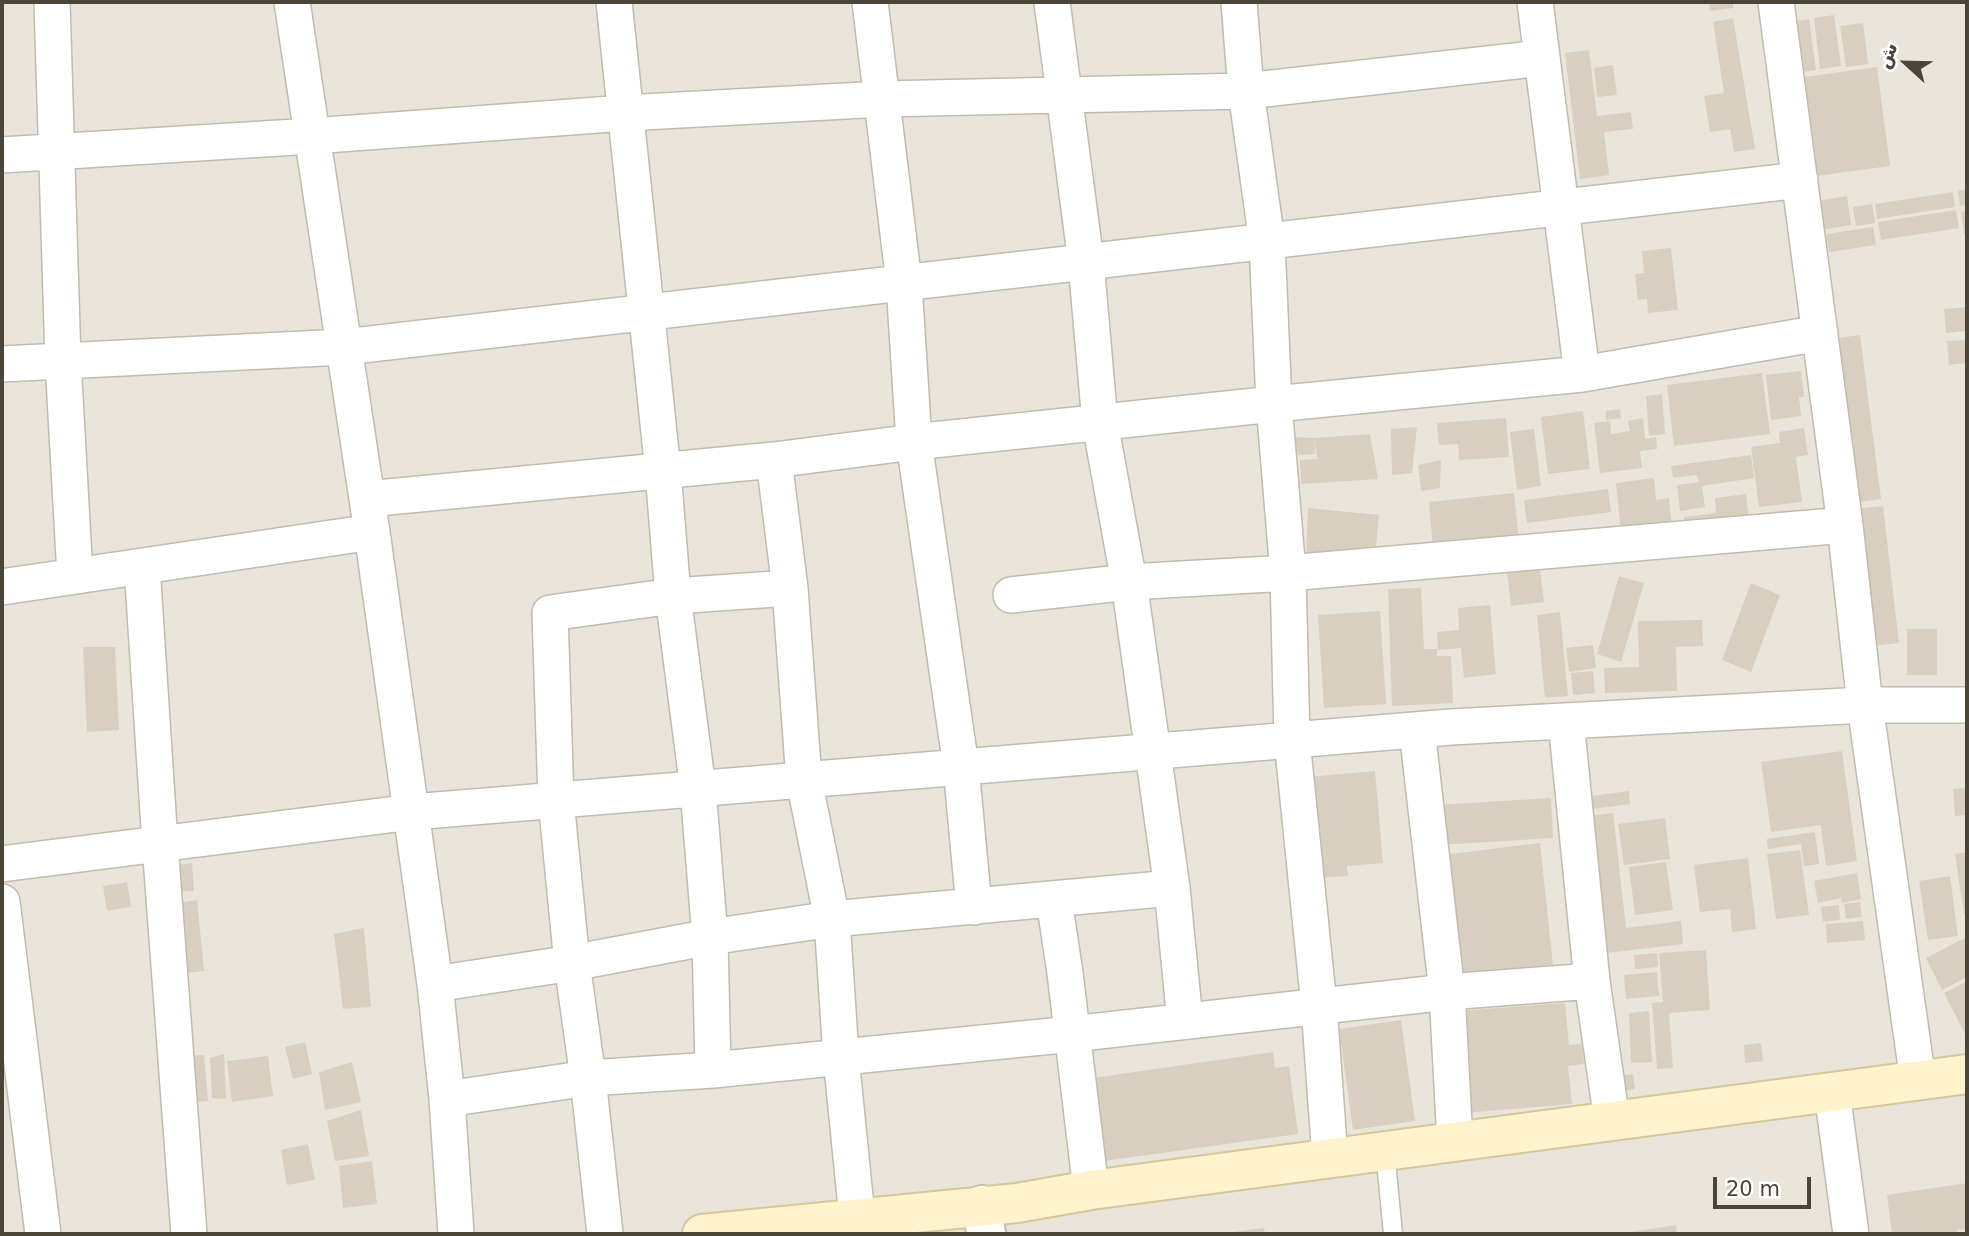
<!DOCTYPE html>
<meta charset="utf-8">
<style>
body{margin:0}
#map{position:relative;width:1969px;height:1236px;overflow:hidden;background:#f6f3ec;font-family:"DejaVu Sans",Cairo,sans-serif}
canvas{display:block}
.frame{position:absolute;inset:0;border:4px solid #4b4439;pointer-events:none}
.north{position:absolute;left:1871px;top:28px;width:70px;height:70px;-webkit-text-stroke:5px #fff;paint-order:stroke;rotate:292deg;font-size:19px;font-weight:700;line-height:28px;text-align:center;color:#4b4439}
.north::after{content:'';display:block;margin:auto;width:24px;height:32px;background:#4b4439;clip-path:polygon(50% 0,100% 100%,50% 72%,0 100%)}
.scale{position:absolute;left:1713px;top:1177px;width:98px;height:32px;box-sizing:border-box;border:4px solid #4b4439;border-top:0;padding-left:9px;font-size:21px;line-height:24px;white-space:nowrap;color:#4b4439;-webkit-text-stroke:5px #fff;paint-order:stroke}
</style>
<div id="map">
<canvas width="1969" height="1236"></canvas>
<div class="frame"></div>
<div class="north">ش</div>
<div class="scale">20 m</div>
</div>
<script>
const ctx = document.querySelector('canvas').getContext('2d');
ctx.lineJoin = 'round';
function fillPath(path, color) {
  ctx.fillStyle = color;
  ctx.fill(path, 'evenodd');
}
function toPath(rows) {
  const path = new Path2D();
  for (const r of rows) {
    path.moveTo(r[0], r[1]);
    for (let i = 2; i < r.length; i += 2) path.lineTo(r[i], r[i + 1]);
  }
  return path;
}
function stroke(path, color, width, dash) {
  ctx.strokeStyle = color;
  ctx.lineWidth = width;
  ctx.lineCap = dash ? 'butt' : 'round';
  ctx.setLineDash(dash || []);
  ctx.stroke(path);
}
const residential = toPath([
 [2,2,1967,2,1967,1234,2,1234]
]);
const building = toPath([
 [1709,2,1733,2,1733,8,1710,11],
 [1834,15,1841,66,1820,69,1814,18],
 [1733,18,1755,149,1734,152,1730,129,1710,132,1704,96,1724,93,1713,22],
 [1809,19,1816,70,1796,73,1790,22],
 [1863,23,1868,64,1846,67,1840,26],
 [1589,50,1597,116,1631,112,1633,129,1604,132,1609,175,1580,179,1565,53],
 [1613,65,1617,95,1597,97,1594,68],
 [1877,67,1890,166,1816,176,1804,77],
 [1967,190,1967,205,1960,206,1958,191],
 [1953,192,1955,207,1877,219,1875,204],
 [1847,196,1851,225,1822,230,1817,201],
 [1872,204,1875,223,1856,226,1853,207],
 [1956,210,1959,228,1881,240,1878,222],
 [1967,211,1967,233,1964,234,1961,212],
 [1873,227,1876,245,1829,252,1826,234],
 [1671,248,1678,310,1648,313,1647,299,1638,300,1635,274,1644,273,1642,251],
 [1967,307,1967,331,1946,333,1944,309],
 [1860,335,1881,499,1853,503,1831,339],
 [1967,340,1967,363,1949,365,1947,341],
 [1801,371,1804,397,1799,397,1801,416,1771,420,1766,375],
 [1762,373,1770,434,1674,446,1667,385],
 [1662,394,1665,434,1649,436,1646,396],
 [1620,409,1621,418,1606,420,1606,411],
 [1583,411,1590,469,1548,474,1541,417],
 [1506,418,1509,457,1459,460,1458,444,1439,445,1437,423],
 [1643,418,1645,439,1656,437,1657,449,1640,451,1642,468,1600,473,1594,423,1610,421,1611,434,1630,431,1628,421],
 [1417,427,1412,473,1392,475,1391,429],
 [1804,428,1808,455,1796,457,1802,502,1759,507,1751,447,1780,443,1779,432],
 [1534,429,1541,486,1517,490,1510,432],
 [1370,434,1378,479,1301,484,1300,460,1317,459,1314,438],
 [1294,437,1314,438,1315,454,1298,455],
 [1751,455,1754,478,1702,486,1705,507,1680,511,1677,485,1699,482,1697,475,1673,478,1671,466],
 [1441,460,1440,488,1421,491,1418,465],
 [1654,478,1656,500,1669,498,1672,527,1621,533,1616,483],
 [1608,489,1611,512,1527,523,1524,500],
 [1514,493,1519,540,1433,549,1429,502],
 [1746,494,1749,520,1685,528,1684,517,1716,513,1715,498],
 [1883,506,1899,643,1870,646,1854,509],
 [1308,508,1379,515,1375,556,1306,560],
 [1540,568,1544,602,1511,606,1507,572],
 [1619,576,1644,583,1621,662,1597,654],
 [1751,583,1780,595,1751,672,1722,660],
 [1421,588,1424,649,1437,649,1437,656,1451,656,1453,703,1392,706,1388,589],
 [1490,605,1496,674,1464,678,1461,648,1438,650,1437,632,1459,630,1458,608],
 [1380,611,1386,704,1324,708,1318,615],
 [1560,612,1568,696,1545,698,1537,615],
 [1702,620,1703,646,1676,647,1677,691,1605,693,1604,668,1639,667,1638,621],
 [1907,629,1937,629,1937,675,1907,675],
 [1593,645,1596,668,1569,672,1566,648],
 [83,647,115,647,119,730,87,732],
 [1593,671,1595,693,1573,695,1571,673],
 [1842,751,1857,861,1826,866,1821,825,1771,832,1761,762],
 [1375,771,1383,863,1347,866,1348,876,1316,878,1307,777],
 [1967,788,1967,815,1955,816,1953,789],
 [1629,791,1630,804,1585,810,1584,797],
 [1551,798,1553,838,1439,845,1437,805],
 [1613,813,1626,928,1681,921,1683,944,1598,954,1582,817],
 [1665,818,1670,859,1624,865,1618,824],
 [1815,832,1819,864,1804,866,1801,844,1768,849,1767,839],
 [1540,843,1553,965,1455,976,1442,855],
 [1800,850,1809,915,1776,919,1767,854],
 [1967,852,1967,914,1964,914,1955,854],
 [1748,858,1756,929,1732,932,1730,909,1700,912,1694,865],
 [1666,862,1673,910,1635,915,1629,867],
 [192,863,194,891,173,891,171,866],
 [1857,873,1861,899,1842,903,1841,898,1818,903,1814,881],
 [1950,876,1958,936,1928,940,1919,881],
 [127,882,131,907,107,911,103,886],
 [197,900,204,971,176,974,172,904],
 [1860,902,1862,917,1846,919,1844,904],
 [1839,905,1840,920,1823,922,1821,907],
 [1863,921,1865,940,1827,943,1826,924],
 [364,928,371,1007,343,1009,334,934],
 [1965,938,1967,942,1967,977,1942,990,1926,958],
 [1706,950,1710,1010,1669,1013,1673,1068,1657,1069,1652,1003,1663,1002,1659,953],
 [1657,953,1658,967,1635,969,1634,955],
 [1657,972,1659,996,1626,999,1624,975],
 [1967,981,1967,1032,1965,1034,1944,993],
 [1565,1003,1569,1045,1582,1044,1584,1064,1568,1066,1572,1104,1465,1113,1458,1011],
 [1649,1011,1652,1062,1631,1063,1629,1013],
 [1401,1020,1415,1121,1353,1130,1339,1029],
 [305,1042,312,1074,293,1079,285,1047],
 [1761,1043,1763,1061,1745,1063,1744,1045],
 [1273,1052,1275,1068,1289,1066,1298,1134,1104,1161,1093,1078],
 [224,1054,226,1099,212,1098,210,1058],
 [204,1055,208,1101,187,1103,184,1056],
 [268,1056,273,1096,232,1102,227,1061],
 [352,1062,361,1102,325,1110,319,1072],
 [1633,1074,1635,1089,1620,1091,1618,1076],
 [361,1110,369,1156,335,1161,327,1121],
 [308,1144,315,1180,287,1185,281,1150],
 [372,1161,377,1204,343,1208,339,1166],
 [1747,1181,1749,1194,1728,1197,1726,1184],
 [1967,1183,1967,1229,1957,1230,1958,1234,1892,1234,1887,1195],
 [1676,1225,1677,1234,1625,1234,1625,1233],
 [1264,1228,1265,1234,1225,1234,1225,1233]
]);
const service = toPath([
 [1385,1151,1393,1234]
]);
const minor = toPath([
 [52,2,63,361,75,576],
 [292,2,372,532,435,984,447,1099,456,1234],
 [614,2,663,471,673,596,698,789,710,937,713,1070],
 [870,2,904,283,914,442,961,767,974,907],
 [1052,2,1086,262,1100,423,1129,582,1172,888,1185,1021],
 [1239,2,1246,91,1267,242,1274,404,1288,573,1292,740,1319,1006,1330,1158],
 [1535,2,1582,374],
 [1776,2,1845,525,1865,705,1918,1081],
 [2,155,312,136,625,113,882,99,1246,91,1542,58],
 [2,364,344,347,1800,180],
 [774,460,790,588],
 [367,499,774,460,914,442,1274,404,1582,374,1820,333],
 [142,566,160,844,189,1234],
 [2,587,372,532],
 [1011,595,1129,582,1288,573,1845,525],
 [1566,721,1592,981,1612,1121],
 [1417,730,1447,992,1455,1142],
 [2,864,412,812,1451,727,1865,705,1967,705],
 [1054,900,1065,973,1091,1190],
 [2,902,43,1234],
 [435,984,572,963,710,937,832,919,1172,888],
 [1832,1092,1851,1234],
 [447,1099,588,1078,713,1070,1072,1034,1447,992,1592,981],
 [605,1234,588,1078,572,963,556,800,550,613,673,596,790,588,804,780,832,919,841,1057,857,1217]
]);
const tertiary = toPath([
 [982,1205,986,1234]
]);
const secondary = toPath([
 [702,1234,1017,1203,1091,1190,1967,1074]
]);
fillPath(residential, '#eae5da');
fillPath(building, '#d8cfc1');
stroke(service, '#c2bbae', 21);
stroke(minor, '#c2bbae', 38);
stroke(tertiary, '#c2bbae', 42);
stroke(secondary, '#d6c79b', 42);
stroke(service, '#fff', 18);
stroke(minor, '#fff', 35);
stroke(tertiary, '#fff', 38);
stroke(secondary, '#fff3cd', 38);
</script>
